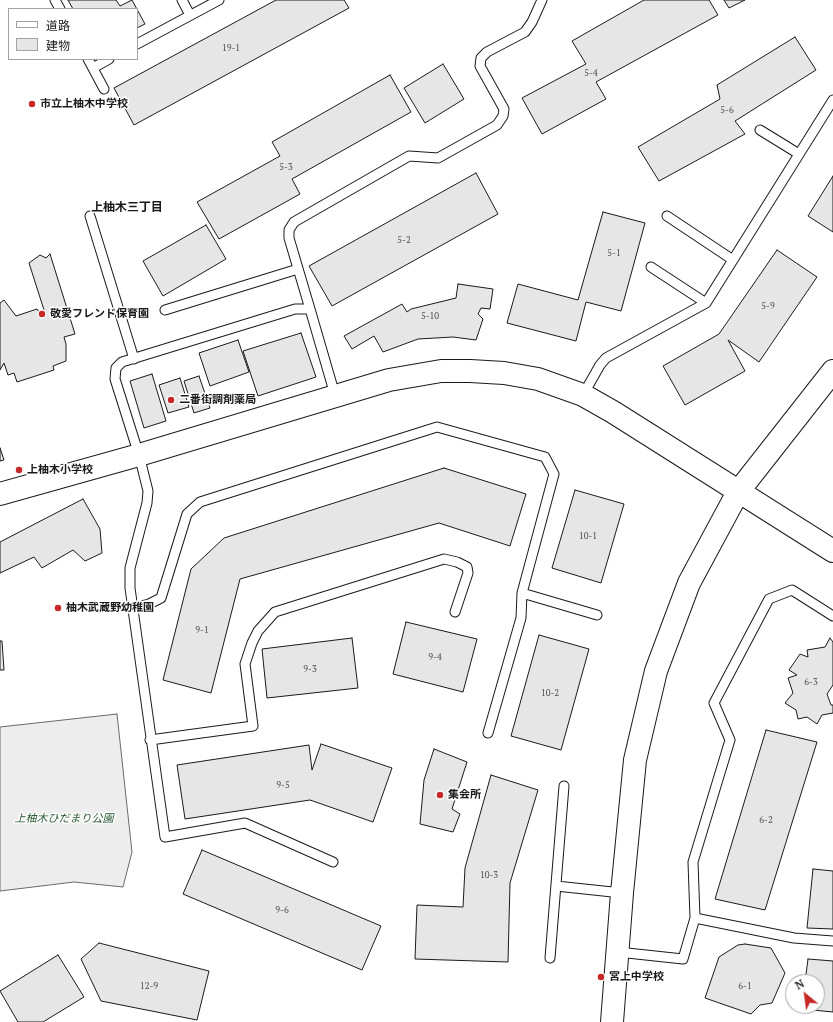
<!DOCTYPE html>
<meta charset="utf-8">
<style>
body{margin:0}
#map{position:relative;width:833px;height:1022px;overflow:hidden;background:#fff;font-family:"PT Serif","Noto Sans JP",serif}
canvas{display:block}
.legend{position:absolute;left:8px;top:8px;width:130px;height:52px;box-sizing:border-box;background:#fff;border:1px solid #a3a3a3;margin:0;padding:5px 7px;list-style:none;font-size:12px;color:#1a1a1a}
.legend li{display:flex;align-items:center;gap:8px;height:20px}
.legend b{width:20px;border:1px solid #a3a3a3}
.north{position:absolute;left:785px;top:974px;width:40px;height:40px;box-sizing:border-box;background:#fff;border:1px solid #a3a3a3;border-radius:50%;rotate:331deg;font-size:11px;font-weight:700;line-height:16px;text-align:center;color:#1a1a1a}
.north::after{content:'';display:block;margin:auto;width:14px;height:18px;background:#c62828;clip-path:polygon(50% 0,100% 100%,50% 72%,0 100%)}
</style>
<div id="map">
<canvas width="833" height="1022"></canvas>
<ul class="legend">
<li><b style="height:5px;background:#fff"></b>道路</li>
<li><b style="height:11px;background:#e6e6e6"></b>建物</li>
</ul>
<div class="north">N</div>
</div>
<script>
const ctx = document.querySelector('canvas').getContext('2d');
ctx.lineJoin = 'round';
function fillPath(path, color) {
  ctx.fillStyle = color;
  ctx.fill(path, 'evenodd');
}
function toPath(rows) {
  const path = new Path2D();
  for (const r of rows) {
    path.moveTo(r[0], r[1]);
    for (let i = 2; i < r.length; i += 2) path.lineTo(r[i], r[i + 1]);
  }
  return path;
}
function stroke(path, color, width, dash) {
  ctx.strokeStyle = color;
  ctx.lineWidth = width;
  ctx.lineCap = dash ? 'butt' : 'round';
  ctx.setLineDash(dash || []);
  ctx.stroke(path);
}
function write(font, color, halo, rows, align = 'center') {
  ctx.font = font + ' "PT Serif","Noto Sans JP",serif';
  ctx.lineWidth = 3;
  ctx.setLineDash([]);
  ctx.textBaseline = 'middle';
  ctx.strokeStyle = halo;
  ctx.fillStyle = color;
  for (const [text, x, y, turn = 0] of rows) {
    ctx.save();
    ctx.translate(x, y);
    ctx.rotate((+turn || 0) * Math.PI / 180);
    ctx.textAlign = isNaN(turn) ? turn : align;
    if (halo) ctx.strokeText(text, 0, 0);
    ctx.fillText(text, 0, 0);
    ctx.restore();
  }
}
const built = toPath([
 [117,714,132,852,123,887,74,882,0,891,0,727,117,714]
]);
const building = toPath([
 [68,0,116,0,120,6,132,0,145,24,137,28,137,9,73,9,68,0],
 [276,0,344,0,349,8,134,125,114,88,276,0],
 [644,0,709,0,718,15,596,82,606,99,542,134,522,98,586,64,572,41,644,0],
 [724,0,745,0,729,8,724,0],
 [795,37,816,70,735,121,745,134,659,181,638,147,720,99,717,85,795,37],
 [443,64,464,99,425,123,404,88,443,64],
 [390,75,411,112,292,179,300,194,219,239,197,202,280,156,272,142,390,75],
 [476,173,498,214,332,306,309,266,476,173],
 [833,176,833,232,808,216,833,176],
 [603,212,645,223,621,311,586,302,576,341,507,323,518,284,578,300,603,212],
 [206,225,226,259,163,296,143,261,206,225],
 [777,250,817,277,759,362,728,340,745,371,685,405,663,366,719,334,777,250],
 [50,254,75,334,64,337,66,344,66,361,53,366,54,370,17,382,14,373,8,375,4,363,0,370,0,303,4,300,16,316,37,309,39,312,44,310,29,263,40,255,46,258,50,254],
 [458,284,493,289,490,309,481,308,478,314,483,319,476,340,453,337,418,339,383,352,374,336,352,349,344,336,402,304,407,312,411,309,456,298,458,284],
 [301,333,316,377,258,396,243,351,301,333],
 [238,340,249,372,210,386,199,353,238,340],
 [152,374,166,421,144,428,130,381,152,374],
 [199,376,210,408,194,413,184,381,199,376],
 [180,378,189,407,168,413,159,385,180,378],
 [0,448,4,460,0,461,0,448],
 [444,468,526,494,510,546,439,523,240,579,211,693,163,680,191,569,224,538,444,468],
 [575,490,624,504,601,583,552,568,575,490],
 [83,499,100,529,102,553,85,561,73,550,42,568,34,557,0,573,0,542,83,499],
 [406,622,477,639,463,692,393,674,406,622],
 [539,635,589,649,561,750,511,736,539,635],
 [352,638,358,688,267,698,262,649,352,638],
 [830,638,833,642,833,685,827,694,831,705,833,705,833,713,822,715,817,724,807,717,798,719,796,710,785,703,793,693,788,678,797,675,789,670,800,654,808,657,807,650,825,647,830,638],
 [0,641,2,641,4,670,0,670,0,641],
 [766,730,817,742,765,910,715,899,766,730],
 [321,744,392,768,373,822,310,800,185,819,177,765,309,745,312,770,321,744],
 [434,749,467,762,452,809,460,814,453,832,420,824,424,780,434,749],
 [491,775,538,790,510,883,508,962,415,959,417,905,463,907,465,868,491,775],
 [202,850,381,926,362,970,183,894,202,850],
 [813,869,833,871,833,929,807,928,813,869],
 [99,943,209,971,197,1020,101,1001,81,959,99,943],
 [745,944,771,948,785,973,772,1003,760,1005,751,1014,705,998,719,957,738,945,745,944],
 [58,955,84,997,43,1022,18,1022,0,991,58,955],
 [808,959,833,961,833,1012,802,1009,803,1006,817,1006,817,982,805,982,808,959]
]);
const lane = toPath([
 [55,0,60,9],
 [182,0,190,15],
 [137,44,219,0],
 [88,59,104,89],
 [93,68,109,59],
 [760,130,799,154],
 [90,216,134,359],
 [667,216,733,260],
 [651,267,706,303],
 [310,309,289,238,289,230,294,222,409,156,438,158,497,125,503,116,504,109,480,66,481,58,487,52,525,32,532,22,542,0],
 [165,310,298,269],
 [583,395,600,365,606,358,706,303,833,100],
 [522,593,597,615],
 [134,608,149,604,161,598,187,514,200,502,437,427,545,457,554,474,522,593,521,618,488,733],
 [150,740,253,726,245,664,252,643,258,631,275,612,444,559,457,562,467,567,468,573,455,612],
 [333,862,245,823,165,837,130,588,130,568,147,503,148,491,139,455,115,379,116,368,122,362,295,309,310,309,335,395],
 [556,886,622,893],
 [695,918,794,938,833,941],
 [618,952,683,959,695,918,693,862,730,740,714,703,769,599,792,590,833,616],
 [550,958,564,786]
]);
const secondary = toPath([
 [0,494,139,455,389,380,441,371,470,371,504,373,538,379,583,395,613,412,833,551],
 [612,1022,622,893,635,760,656,671,689,583,738,492,833,371]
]);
const markers = [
 [32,104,4,"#c62828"],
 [42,314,4,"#c62828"],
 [171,400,4,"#c62828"],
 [19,470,4,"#c62828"],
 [58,608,4,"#c62828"],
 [440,795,4,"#c62828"],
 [601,977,4,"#c62828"]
];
const numberNames = [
 ["19-1",231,48],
 ["5-4",591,73],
 ["5-6",727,110],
 ["5-3",286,167],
 ["5-2",404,240],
 ["5-1",614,253],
 ["5-9",768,306],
 ["5-10",430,316],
 ["10-1",588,536],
 ["9-1",202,630],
 ["9-4",435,657],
 ["9-3",310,669],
 ["6-3",811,682],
 ["10-2",550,693],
 ["9-5",283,785],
 ["6-2",766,820],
 ["10-3",489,875],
 ["9-6",282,910],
 ["12-9",149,986],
 ["6-1",745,986]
];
const poiNames = [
 ["市立上柚木中学校",40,104],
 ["敬愛フレンド保育園",50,314],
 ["二番街調剤薬局",179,400],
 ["上柚木小学校",27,470],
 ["柚木武蔵野幼稚園",66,608],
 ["集会所",448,795],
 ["宮上中学校",609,977]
];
const parkNames = [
 ["上柚木ひだまり公園",64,819]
];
const neighbourhoodNames = [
 ["上柚木三丁目",127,208]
];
fillPath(built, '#ededed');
stroke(built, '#6a6a6a', 1);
fillPath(building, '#e6e6e6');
stroke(building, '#1a1a1a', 1);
stroke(lane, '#1a1a1a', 11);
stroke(secondary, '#1a1a1a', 24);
stroke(lane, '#fff', 9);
stroke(secondary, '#fff', 22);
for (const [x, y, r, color] of markers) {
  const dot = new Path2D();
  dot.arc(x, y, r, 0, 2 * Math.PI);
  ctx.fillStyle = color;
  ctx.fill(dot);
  stroke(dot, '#fff', 1.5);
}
write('9px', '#4d4d4d', null, numberNames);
write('bold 11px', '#1a1a1a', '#fff', poiNames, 'left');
write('italic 11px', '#2b5a34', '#fff', parkNames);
write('bold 12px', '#1a1a1a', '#fff', neighbourhoodNames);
</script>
